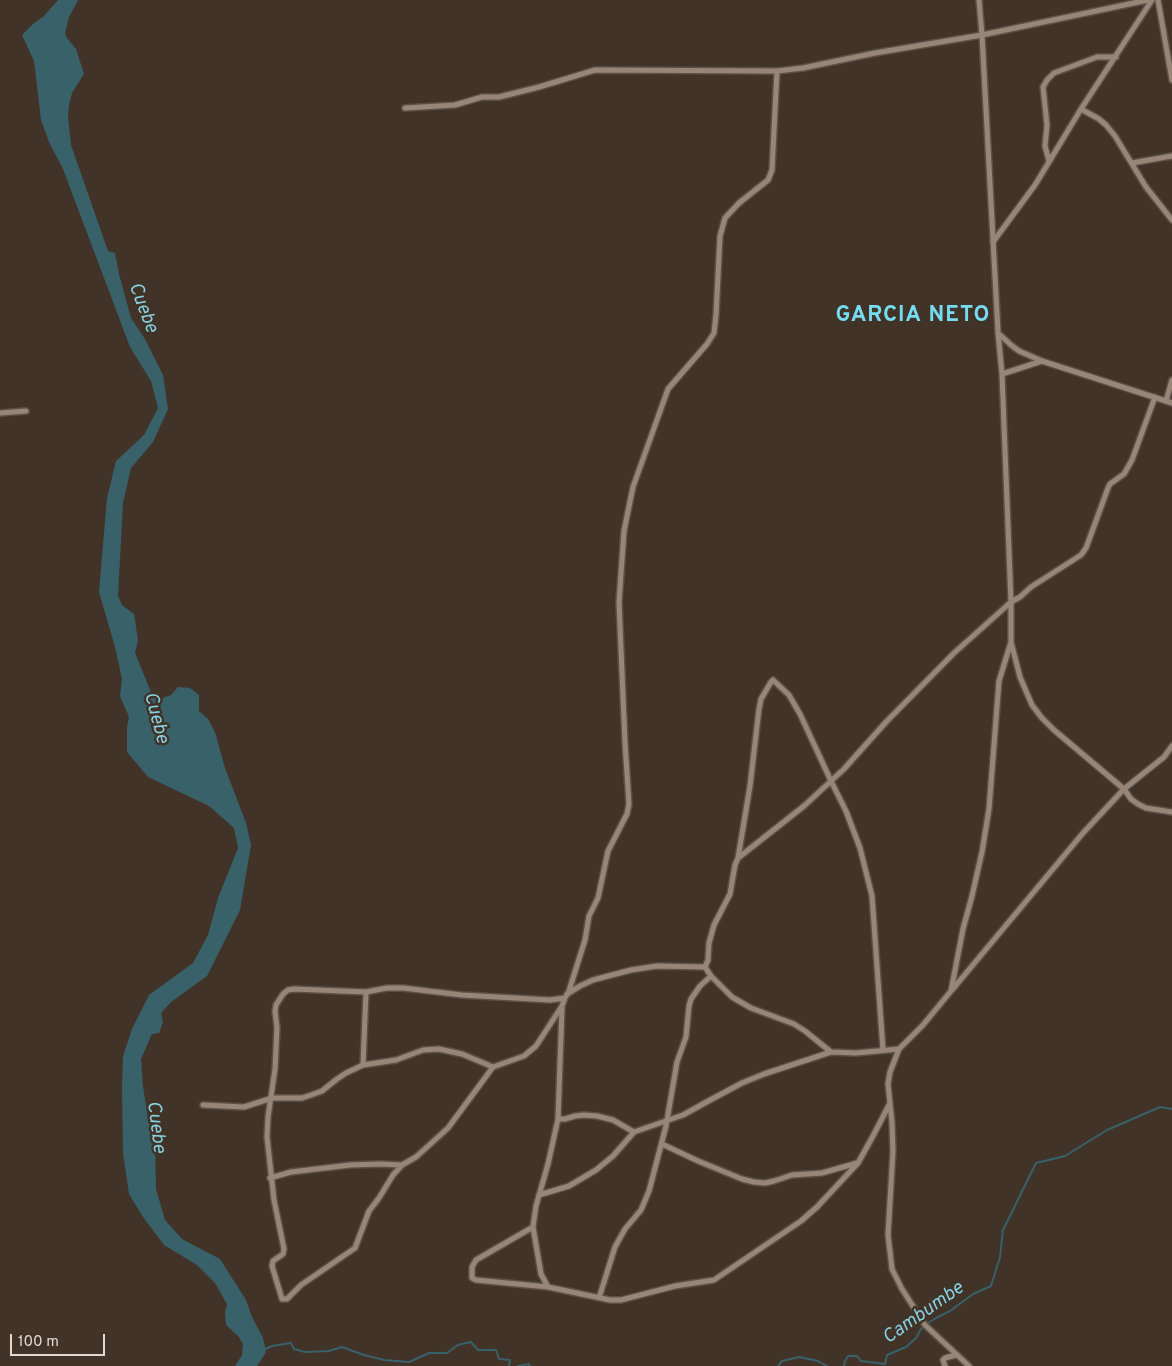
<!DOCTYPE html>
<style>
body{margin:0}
#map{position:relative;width:1172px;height:1366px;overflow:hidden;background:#413327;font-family:Overpass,sans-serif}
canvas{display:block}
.scale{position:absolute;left:10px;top:1334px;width:95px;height:22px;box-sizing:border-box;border:2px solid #e1d8d1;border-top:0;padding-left:6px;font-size:15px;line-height:18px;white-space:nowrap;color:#e1d8d1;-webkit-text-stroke:4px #413327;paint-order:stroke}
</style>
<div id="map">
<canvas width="1172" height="1366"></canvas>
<div class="scale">100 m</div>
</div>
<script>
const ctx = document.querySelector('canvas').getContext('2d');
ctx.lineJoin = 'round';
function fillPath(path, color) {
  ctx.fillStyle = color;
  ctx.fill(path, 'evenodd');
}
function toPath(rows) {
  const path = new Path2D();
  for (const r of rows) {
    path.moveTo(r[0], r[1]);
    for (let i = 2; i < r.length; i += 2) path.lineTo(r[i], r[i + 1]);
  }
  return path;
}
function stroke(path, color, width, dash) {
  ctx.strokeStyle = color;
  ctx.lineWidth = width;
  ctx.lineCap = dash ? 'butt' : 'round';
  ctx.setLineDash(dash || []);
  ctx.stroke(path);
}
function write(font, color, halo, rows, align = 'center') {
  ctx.font = font + ' Overpass,sans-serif';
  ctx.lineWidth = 5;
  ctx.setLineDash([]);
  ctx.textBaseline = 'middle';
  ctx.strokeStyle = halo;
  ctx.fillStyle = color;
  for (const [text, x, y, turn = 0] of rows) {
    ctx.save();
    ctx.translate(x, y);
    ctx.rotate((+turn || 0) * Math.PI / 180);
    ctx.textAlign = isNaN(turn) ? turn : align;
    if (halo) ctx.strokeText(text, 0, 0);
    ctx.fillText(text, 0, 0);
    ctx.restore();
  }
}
const water = toPath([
 [58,0,78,0,69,17,65,34,67,38,76,49,84,74,72,93,69,105,68,117,71,145,108,251,115,253,119,274,131,318,145,339,163,375,168,409,153,442,131,468,123,503,118,596,122,605,134,614,138,640,135,653,151,692,160,699,171,695,178,687,190,688,199,695,199,711,208,719,215,732,225,768,246,823,251,845,240,910,207,976,171,1002,161,1013,163,1022,159,1033,152,1034,141,1059,143,1086,148,1119,155,1141,156,1189,165,1220,182,1239,220,1259,246,1300,252,1317,263,1338,266,1352,257,1366,235,1366,242,1355,243,1344,239,1337,226,1325,225,1313,227,1304,215,1283,197,1265,164,1245,143,1217,129,1194,123,1153,122,1087,123,1056,132,1029,149,995,193,963,208,935,218,898,238,848,234,828,209,806,148,777,127,752,127,727,129,717,120,696,122,679,115,647,99,592,107,498,116,461,144,435,158,408,151,381,130,347,63,169,49,142,41,120,34,61,22,35,33,24,44,16]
]);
const stream = toPath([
 [263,1350,272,1346,291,1343,294,1349,305,1352,329,1351,342,1347,364,1355,384,1360,409,1362,429,1353,447,1353,458,1345,471,1342,478,1350,496,1350,499,1359,510,1360,509,1366],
 [518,1366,529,1364,530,1366],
 [778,1366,782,1361,799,1357,818,1361,827,1366],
 [844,1366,845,1361,848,1356,857,1356,861,1361,885,1364,887,1355,906,1347,916,1338,921,1329,925,1325,936,1318,950,1311,973,1294,991,1286,1000,1257,1003,1230,1036,1163,1065,1156,1107,1130,1160,1107,1172,1109]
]);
const street = toPath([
 [1158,0,1172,80],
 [405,108,455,105,482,97,499,97,539,87,595,70,777,71,803,68,875,53,982,35,1148,0],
 [1081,109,1099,119,1106,125,1115,136,1146,187,1172,220],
 [1049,161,1045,146,1047,125,1043,87,1047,80,1054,73,1097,57,1116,57],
 [1132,163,1172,156],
 [993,242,1035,185,1081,109,1152,0],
 [998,333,1011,345,1019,351,1042,361,1172,403],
 [1002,374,1042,361],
 [1166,401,1172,380],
 [0,413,26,411],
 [1011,642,1020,677,1032,705,1042,718,1054,730,1124,789,1131,799,1138,804,1146,808,1172,812],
 [738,858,750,786,759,709,761,699,771,682,773,680,789,695,800,714,831,781,846,811,860,848,872,896,883,1050],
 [705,967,708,960,709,943,714,925,730,894,735,865,738,858,804,806,844,769,886,722,954,653,1011,602,1020,597,1031,587,1081,555,1086,548,1108,488,1110,484,1124,474,1132,460,1155,397],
 [705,967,711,976,732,997,751,1008,794,1024,805,1031,831,1052],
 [952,990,1083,833,1124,789,1164,757,1172,746],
 [568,994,585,940,589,916,598,898,608,851,627,814,629,804,625,743,619,602,624,531,633,487,668,389,707,344,714,333,716,315,720,236,725,218,739,203,768,180,772,170,777,71],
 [565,998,550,1000,462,995,403,988,387,988,366,992,294,989,288,990,283,994,276,1005,275,1011,277,1028,275,1069,268,1117,267,1137,274,1200,284,1249,283,1254,273,1261,272,1266,282,1299,287,1299,301,1285,355,1248,369,1211,379,1198,393,1175,402,1165,416,1157,448,1128,493,1067,524,1056,536,1046,562,1006,565,998,567,994,580,986,593,980,631,970,657,966,705,967],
 [363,1065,366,992],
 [203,1105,244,1107,272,1098,302,1098,311,1095,322,1091,337,1079,346,1073,363,1065,396,1060,423,1050,439,1049,462,1054,493,1067],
 [558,1119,565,1119,575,1116,584,1115,597,1116,613,1120,634,1132],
 [662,1144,698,1161,742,1179,754,1182,765,1183,774,1181,792,1175,822,1173,857,1163],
 [270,1178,291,1172,350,1165,380,1164,402,1165],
 [539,1195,569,1186,596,1170,613,1156,634,1132,683,1115,712,1099,742,1083,764,1074,831,1052,856,1053,899,1049],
 [533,1227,476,1260,472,1267,472,1278,476,1280,548,1287,610,1300,621,1300,675,1286,714,1280,801,1221,817,1207,858,1163,873,1136,889,1105],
 [548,1287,541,1274,533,1227,536,1206,548,1164,558,1119,562,1008],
 [599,1298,615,1247,625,1229,641,1210,649,1191,666,1126,677,1062,686,1037,689,1006,691,999,700,986,711,976],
 [945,1366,943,1360,945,1358,956,1355],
 [969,1366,925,1325,902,1289,892,1269,888,1235,893,1151,892,1123,888,1084,890,1072,899,1049,923,1025,951,991,963,929,972,896,982,852,989,809,999,681,1011,642,1011,602,1002,374,998,332,982,35,979,0]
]);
const waterNames = [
 ["Cuebe",142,308,69],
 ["Cuebe",155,718,75],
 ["Cuebe",155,1127,83],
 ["Cambumbe",924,1314,-35]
];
const districtNames = [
 ["GARCIA NETO",913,317]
];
fillPath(water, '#38616a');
stroke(stream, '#38616a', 2);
stroke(street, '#5c4f45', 8);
stroke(street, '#978678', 5);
write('italic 19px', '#86d1e2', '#413327', waterNames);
ctx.letterSpacing = '1px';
write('bold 22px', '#75dcf1', '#413327', districtNames);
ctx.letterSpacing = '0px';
</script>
